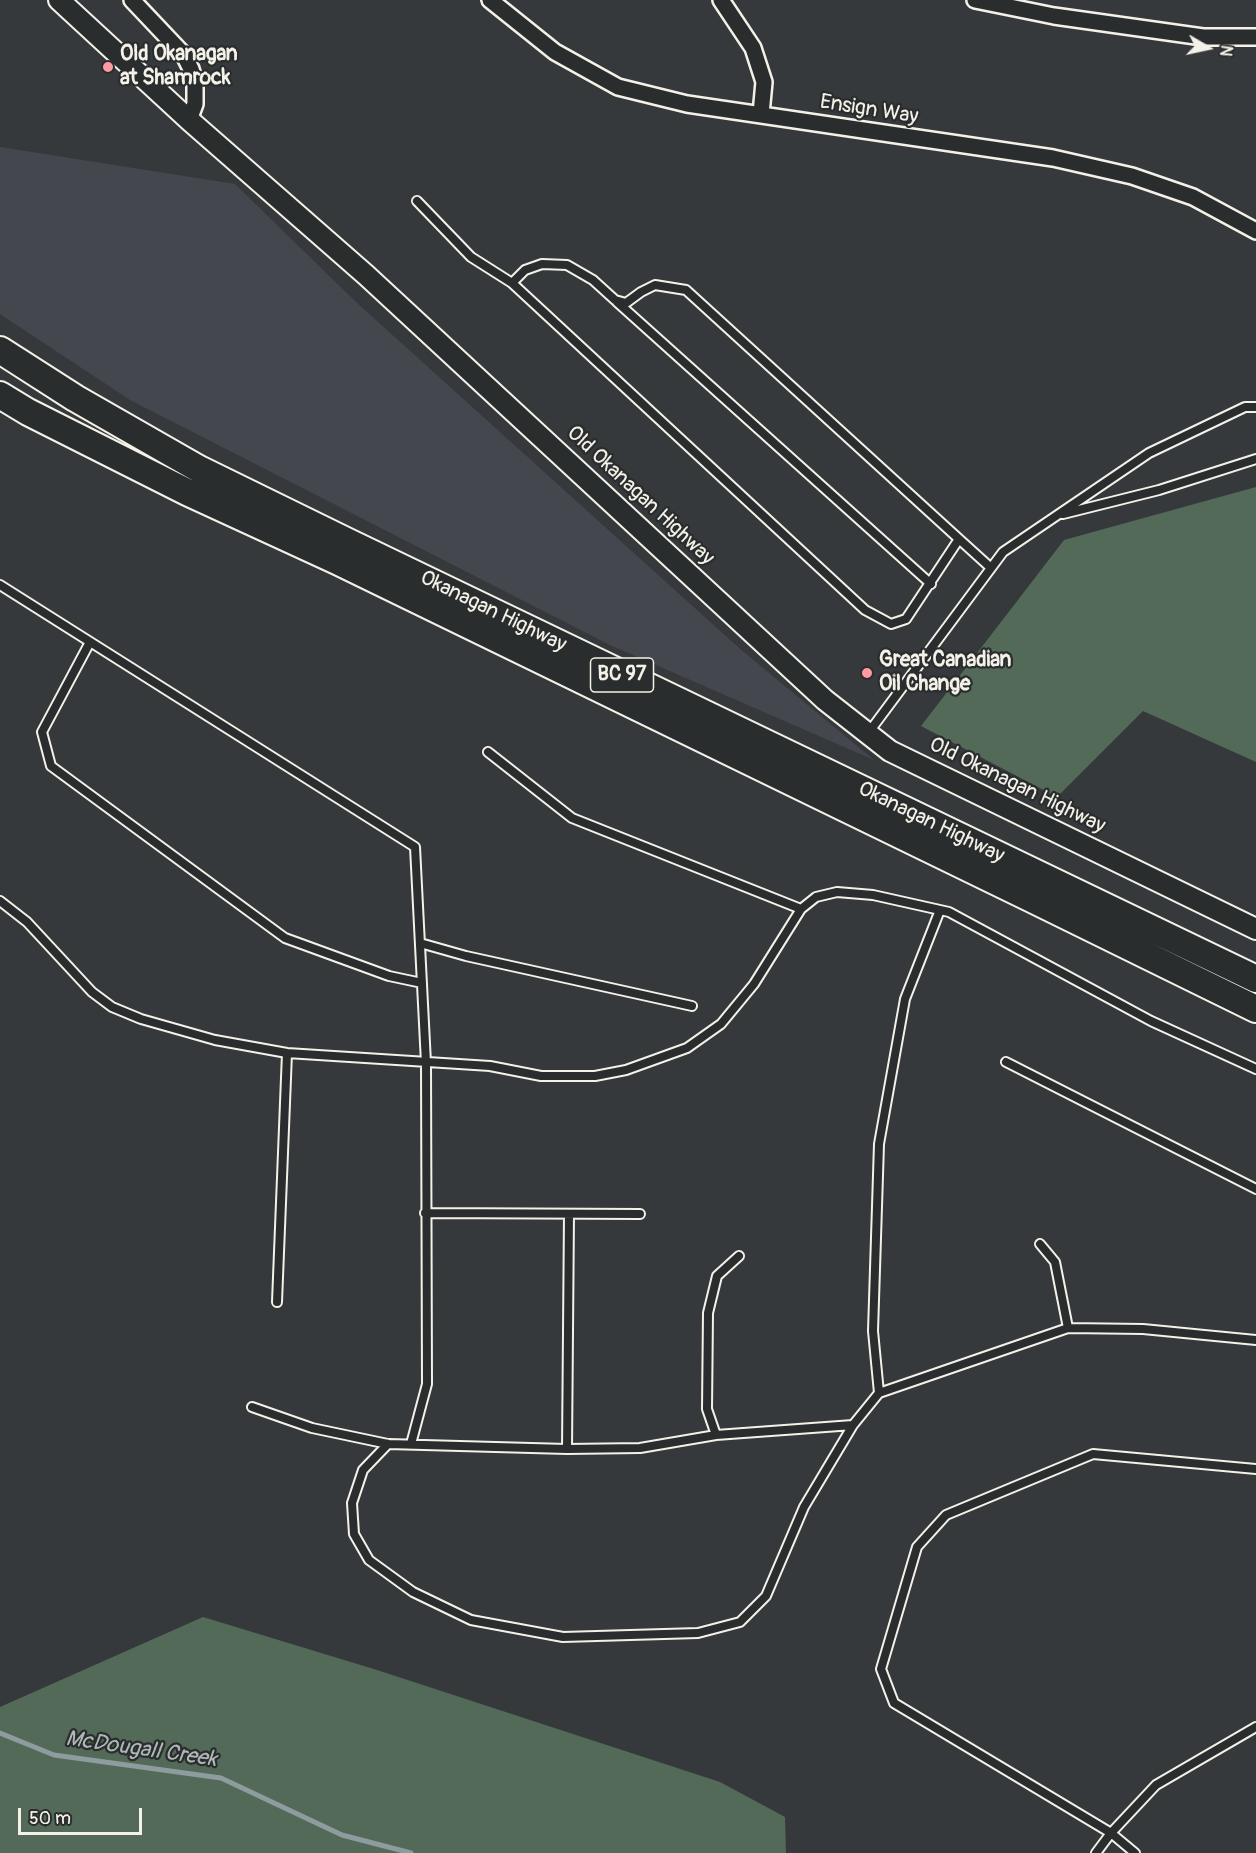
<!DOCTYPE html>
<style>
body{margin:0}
#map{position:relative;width:1256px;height:1853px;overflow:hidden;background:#36393c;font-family:Pangolin,sans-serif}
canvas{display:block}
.north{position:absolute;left:1178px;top:18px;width:60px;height:60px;-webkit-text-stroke:4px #2a2d2e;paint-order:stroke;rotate:99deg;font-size:16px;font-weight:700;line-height:24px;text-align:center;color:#f4f1e8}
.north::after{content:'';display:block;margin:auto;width:21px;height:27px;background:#f4f1e8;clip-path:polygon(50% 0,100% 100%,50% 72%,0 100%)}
.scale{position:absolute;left:18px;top:1808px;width:124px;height:27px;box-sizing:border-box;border:3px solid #f4f1e8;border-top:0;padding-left:8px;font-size:18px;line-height:21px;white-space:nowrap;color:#f4f1e8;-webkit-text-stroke:4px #2a2d2e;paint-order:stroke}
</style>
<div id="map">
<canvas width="1256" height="1853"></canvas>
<div class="north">N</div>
<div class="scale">50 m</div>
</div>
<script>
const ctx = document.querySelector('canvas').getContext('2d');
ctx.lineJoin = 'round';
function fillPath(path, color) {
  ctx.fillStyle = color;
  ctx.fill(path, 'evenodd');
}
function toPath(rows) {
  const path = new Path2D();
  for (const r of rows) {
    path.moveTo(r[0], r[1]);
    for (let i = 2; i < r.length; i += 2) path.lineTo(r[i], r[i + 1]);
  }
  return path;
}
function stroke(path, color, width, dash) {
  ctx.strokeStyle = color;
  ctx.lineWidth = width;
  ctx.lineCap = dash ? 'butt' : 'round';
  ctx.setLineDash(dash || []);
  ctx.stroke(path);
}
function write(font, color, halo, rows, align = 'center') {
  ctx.font = font + ' Pangolin,sans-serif';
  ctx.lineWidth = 4.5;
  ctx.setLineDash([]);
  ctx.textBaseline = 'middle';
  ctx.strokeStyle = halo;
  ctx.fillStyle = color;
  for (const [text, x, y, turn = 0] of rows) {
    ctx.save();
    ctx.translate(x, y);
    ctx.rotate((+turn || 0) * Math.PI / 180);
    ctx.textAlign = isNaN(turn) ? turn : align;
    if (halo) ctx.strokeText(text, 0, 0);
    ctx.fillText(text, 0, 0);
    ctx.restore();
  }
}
const built = toPath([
 [0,147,235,184,356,302,739,648,874,760,610,645,130,400,0,314]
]);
const green = toPath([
 [1256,487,1256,762,1143,711,1057,797,921,726,1064,540],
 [203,1617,377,1670,720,1782,785,1817,786,1853,0,1853,0,1707]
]);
const stream = toPath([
 [0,1733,54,1755,221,1778,342,1835,411,1853]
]);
const service = toPath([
 [417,201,471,257,512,283],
 [617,302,931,584],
 [1063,514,1159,490,1256,459],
 [959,539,906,619,891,624,865,610,512,283,525,270,542,264,567,265,593,280,615,300,626,303,641,292,655,285,686,290,959,539,991,568],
 [0,585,415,847,426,1063,427,1384,411,1444],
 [90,642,42,732,51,766,285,938,389,976,422,983],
 [869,732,1003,552,1149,453,1245,407,1256,407],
 [488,752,572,818,801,909],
 [0,901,27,922,92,992,112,1007,141,1019,215,1040,287,1053,490,1066,541,1076,595,1076,626,1070,687,1048,721,1024,754,984,801,909,816,897,837,892,873,895,949,912,1151,1021,1256,1069],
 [420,943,466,956,692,1006],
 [1006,1062,1256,1189],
 [425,1213,640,1214],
 [1040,1244,1055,1262,1068,1328],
 [277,1302,287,1053],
 [879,1393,873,1331,879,1144,905,999,940,910],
 [252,1407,312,1428,388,1444,567,1449,640,1448,716,1435,853,1425,879,1393,1068,1328,1143,1329,1256,1340],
 [716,1435,707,1409,708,1313,717,1276,739,1256],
 [388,1444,363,1470,352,1503,354,1534,369,1560,413,1592,471,1620,563,1637,698,1633,740,1622,766,1596,804,1507,853,1425],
 [567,1449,569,1214],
 [1096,1853,1111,1833,1156,1785,1256,1727],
 [1135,1853,1111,1833,894,1703,881,1669,917,1547,946,1515,1093,1454,1256,1469]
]);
const minor = toPath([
 [132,0,184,55,191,69,195,83,195,104,189,120],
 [490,0,555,52,618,87,687,104,1053,158,1132,176,1193,197,1256,231],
 [721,0,753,48,764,82,761,114],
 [975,0,1054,16,1203,37,1256,37]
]);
const tertiary = toPath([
 [59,0,189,120,366,275,825,700,890,751,1256,929]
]);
const trunk = toPath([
 [0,350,75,398,199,469,348,542,1256,979],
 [0,395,28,412,187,492,337,561,1034,900,1256,1009]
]);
const markers = [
 [108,67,6,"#ff9aa2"],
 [867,673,6,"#ff9aa2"]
];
const shields = [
 [622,675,63]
];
const shieldNames = [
 ["BC 97",622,675]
];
const poiNames = [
 ["Old Okanagan",120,55],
 ["at Shamrock",120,79],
 ["Great Canadian",879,661],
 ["Oil Change",879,685]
];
const streetNames = [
 ["Ensign Way",869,110,9],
 ["Old Okanagan Highway",640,496,43],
 ["Okanagan Highway",493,612,26],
 ["Old Okanagan Highway",1017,786,26],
 ["Okanagan Highway",931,823,26]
];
const waterNames = [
 ["McDougall Creek",141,1750,8]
];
fillPath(built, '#44474d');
fillPath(green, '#526a57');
stroke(stream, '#8e9c9f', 5);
stroke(service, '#f4f1e8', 12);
stroke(minor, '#f4f1e8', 20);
stroke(tertiary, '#f4f1e8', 24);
stroke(trunk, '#f4f1e8', 30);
stroke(service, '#2a2d2e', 8);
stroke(minor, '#2a2d2e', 15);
stroke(tertiary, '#2a2d2e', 20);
stroke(trunk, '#2a2d2e', 26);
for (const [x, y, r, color] of markers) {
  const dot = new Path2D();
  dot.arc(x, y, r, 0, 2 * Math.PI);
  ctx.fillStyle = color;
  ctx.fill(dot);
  stroke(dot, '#2a2d2e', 2);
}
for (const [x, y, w] of shields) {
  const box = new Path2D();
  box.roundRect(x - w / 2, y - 17, w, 34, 4.5);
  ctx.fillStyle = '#2a2d2e';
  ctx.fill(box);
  stroke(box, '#f4f1e8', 1.5);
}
write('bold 20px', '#f4f1e8', null, shieldNames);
write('bold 21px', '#f4f1e8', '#2a2d2e', poiNames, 'left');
write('21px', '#f4f1e8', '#2a2d2e', streetNames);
write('italic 22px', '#b0b8b7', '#2a2d2e', waterNames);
</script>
